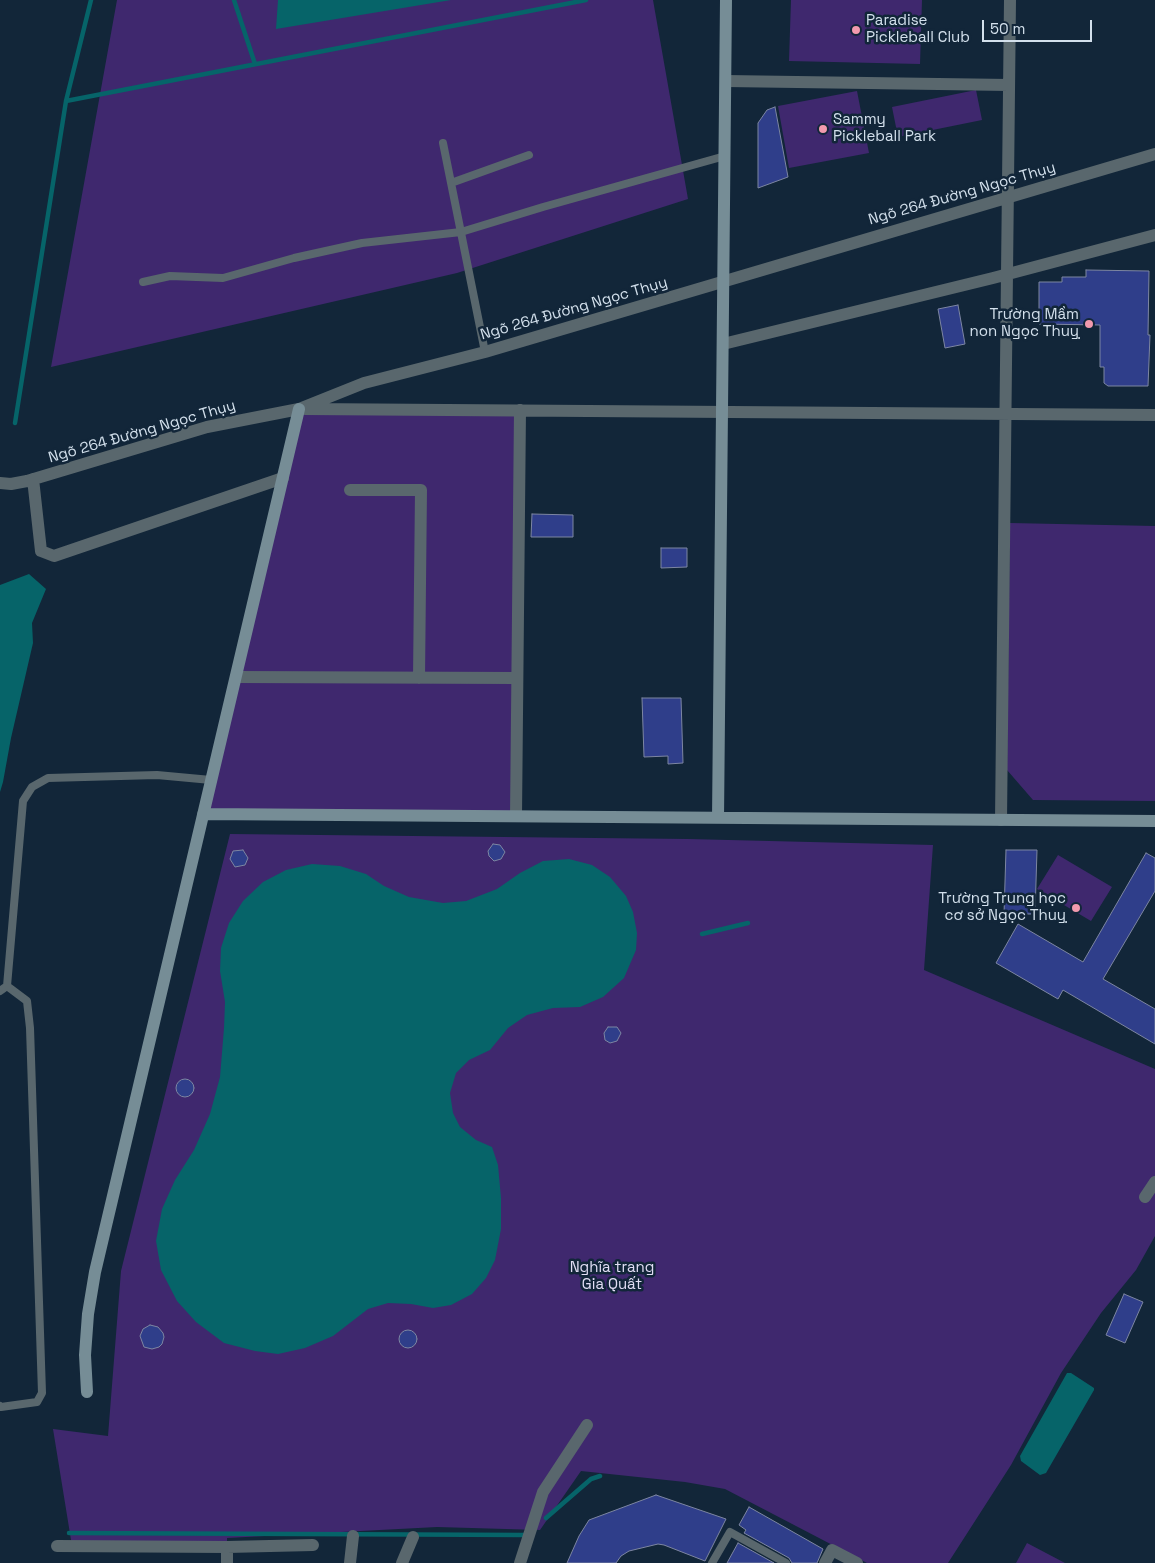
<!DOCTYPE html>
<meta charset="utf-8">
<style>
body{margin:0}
#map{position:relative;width:1155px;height:1563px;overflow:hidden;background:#122639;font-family:"Space Grotesk",sans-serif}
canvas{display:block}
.scale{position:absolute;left:982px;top:20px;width:110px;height:22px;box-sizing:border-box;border:2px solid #d3e0ec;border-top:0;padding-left:6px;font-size:15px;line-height:18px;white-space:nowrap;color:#d3e0ec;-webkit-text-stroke:4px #122639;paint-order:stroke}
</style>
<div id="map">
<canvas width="1155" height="1563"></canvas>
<div class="scale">50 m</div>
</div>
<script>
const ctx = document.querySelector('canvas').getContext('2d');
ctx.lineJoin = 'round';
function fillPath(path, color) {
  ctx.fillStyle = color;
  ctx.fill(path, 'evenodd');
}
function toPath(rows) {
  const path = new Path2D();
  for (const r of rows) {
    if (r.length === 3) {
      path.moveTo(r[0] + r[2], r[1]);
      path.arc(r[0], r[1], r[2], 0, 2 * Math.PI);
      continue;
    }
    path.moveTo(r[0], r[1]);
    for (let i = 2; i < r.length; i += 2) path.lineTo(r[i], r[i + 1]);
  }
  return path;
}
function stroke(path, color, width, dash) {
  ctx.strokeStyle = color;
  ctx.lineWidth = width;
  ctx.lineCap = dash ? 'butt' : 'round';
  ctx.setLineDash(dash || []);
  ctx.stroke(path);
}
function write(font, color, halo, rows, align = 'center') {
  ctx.font = font + ' "Space Grotesk",sans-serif';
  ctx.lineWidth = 5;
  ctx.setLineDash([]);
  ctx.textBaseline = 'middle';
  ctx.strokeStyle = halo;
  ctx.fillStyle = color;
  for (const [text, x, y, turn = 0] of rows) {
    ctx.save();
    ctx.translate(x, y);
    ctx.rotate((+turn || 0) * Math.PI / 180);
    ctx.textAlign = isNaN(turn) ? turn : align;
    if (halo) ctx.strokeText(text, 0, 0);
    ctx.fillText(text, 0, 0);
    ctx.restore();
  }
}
const green = toPath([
 [117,0,653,0,688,199,457,273,51,367],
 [791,0,922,0,920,64,789,61],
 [976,90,982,120,898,137,892,107],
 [857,91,869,153,789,168,778,106],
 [299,409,520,410,516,816,203,814],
 [1010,523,1155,526,1155,801,1033,800,1007,770],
 [230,834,688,839,933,845,924,970,1155,1069,1155,1236,1136,1270,1101,1313,1061,1373,1011,1465,948,1563,867,1563,725,1489,685,1482,581,1471,540,1530,437,1527,227,1538,227,1547,72,1546,53,1429,108,1436,121,1271],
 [1058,855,1112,887,1091,921,1037,889],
 [1027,1543,1065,1563,1016,1563]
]);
const water = toPath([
 [278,0,451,0,276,29],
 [29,574,46,589,32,623,33,643,11,738,3,782,0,792,0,585],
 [569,859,592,865,610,877,626,896,633,912,637,933,636,950,624,978,603,997,580,1007,553,1008,527,1015,508,1028,490,1050,469,1060,456,1073,450,1093,453,1113,460,1127,476,1140,492,1147,498,1165,501,1198,501,1229,495,1260,486,1278,472,1294,451,1305,433,1308,411,1304,388,1303,368,1309,333,1336,305,1348,278,1354,255,1351,224,1343,196,1322,177,1301,161,1270,156,1241,162,1209,175,1180,194,1150,210,1114,220,1077,224,1028,225,1002,220,971,221,948,229,923,243,901,263,882,286,870,312,864,340,866,366,874,384,886,409,897,443,903,466,901,497,889,520,873,543,861],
 [1067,1373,1071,1373,1094,1388,1094,1390,1046,1473,1040,1475,1021,1461,1020,1456]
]);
const stream = toPath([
 [234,0,255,64],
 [66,101,586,0],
 [15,423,66,101,91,0],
 [702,934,748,923],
 [546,1518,591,1479,600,1476],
 [69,1533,524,1535]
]);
const building = toPath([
 [775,107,788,177,758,188,758,123,767,110,775,107],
 [1086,270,1149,271,1148,335,1150,335,1148,386,1108,386,1104,383,1104,367,1100,367,1100,325,1039,324,1039,282,1062,282,1062,277,1086,277,1086,270],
 [958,305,965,344,945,348,938,309,958,305],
 [532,514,573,515,573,537,531,537,532,514],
 [661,548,687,548,687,567,661,568,661,548],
 [642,698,681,698,683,763,668,764,668,756,644,757,642,698],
 [493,844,500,845,505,852,501,859,494,861,489,856,488,851,493,844],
 [243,850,248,858,245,865,235,867,230,859,233,851,243,850],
 [1006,850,1037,850,1035,914,1004,914,1006,850],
 [1146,853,1155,858,1155,891,1103,979,1155,1009,1155,1044,1063,990,1058,999,996,963,1018,924,1083,962,1146,853],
 [608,1027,617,1027,621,1033,617,1041,610,1043,605,1040,604,1033,608,1027],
 [185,1088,9],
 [1124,1294,1143,1302,1125,1343,1106,1335,1124,1294],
 [150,1325,158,1327,163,1333,164,1337,162,1344,159,1347,152,1349,144,1347,140,1336,143,1329,150,1325],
 [408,1339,9],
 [656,1495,726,1519,705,1561,664,1545,658,1544,629,1551,621,1556,616,1563,567,1563,579,1536,589,1520,656,1495],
 [749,1507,823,1549,817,1563,792,1563,789,1558,744,1533,746,1530,739,1525,749,1507],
 [738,1543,774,1563,727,1563,738,1543]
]);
const lane = toPath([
 [443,143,485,352],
 [451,183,529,155],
 [143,282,170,276,223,278,294,258,362,243,461,232,543,207,725,156],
 [0,991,7,986,23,801,32,787,48,778,157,775,211,780],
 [0,1406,1,1407,37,1402,42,1393,30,1028,27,1001,7,986],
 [712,1563,730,1532,786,1563]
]);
const street = toPath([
 [726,81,1009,85],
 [723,344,993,278,1155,235],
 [305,409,1155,415],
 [33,479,41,551,54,556,283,478],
 [0,483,11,484,27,481,207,427,299,409,364,383,485,352,1155,154],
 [350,490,421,490,419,678],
 [236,677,517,678],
 [516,816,520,410],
 [1001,820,1010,0],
 [1145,1197,1155,1182],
 [57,1546,227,1547,313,1545],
 [227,1563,227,1547],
 [350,1563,353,1536],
 [402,1563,413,1537],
 [520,1563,543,1492,587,1425],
 [825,1563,832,1550,857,1563]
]);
const secondary = toPath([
 [203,814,1155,821],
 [718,818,726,0],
 [87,1392,85,1355,88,1314,95,1272,299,409]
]);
const markers = [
 [856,30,5,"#f29aae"],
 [823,129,5,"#f29aae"],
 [1089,324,5,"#f29aae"],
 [1076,908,5,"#f29aae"]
];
const poiNames = [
 ["Paradise",866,21],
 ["Pickleball Club",866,38],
 ["Sammy",833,120],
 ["Pickleball Park",833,137],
 ["Trường Mầm",1079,315,"right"],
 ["non Ngọc Thuỵ",1079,332,"right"],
 ["Trường Trung học",1066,899,"right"],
 ["cơ sở Ngọc Thuỵ",1066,916,"right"]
];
const streetNames = [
 ["Ngõ 264 Đường Ngọc Thụy",962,194,-16],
 ["Ngõ 264 Đường Ngọc Thụy",574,309,-16],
 ["Ngõ 264 Đường Ngọc Thụy",142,432,-16]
];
const parkNames = [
 ["Nghĩa trang",612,1268],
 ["Gia Quất",612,1285]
];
fillPath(green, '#3f286e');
fillPath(water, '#066469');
stroke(stream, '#066469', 4.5);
fillPath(building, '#2f3e8a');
stroke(building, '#7d86a2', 1);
stroke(lane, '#59676d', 8);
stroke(street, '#59676d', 12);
stroke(secondary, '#768d96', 12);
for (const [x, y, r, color] of markers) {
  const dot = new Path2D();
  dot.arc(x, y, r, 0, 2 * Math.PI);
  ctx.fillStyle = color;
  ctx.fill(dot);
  stroke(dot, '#122639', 2);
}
write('15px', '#d3e0ec', '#122639', poiNames, 'left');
write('15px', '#d3e0ec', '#122639', streetNames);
write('15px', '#e1ddf4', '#122639', parkNames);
</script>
